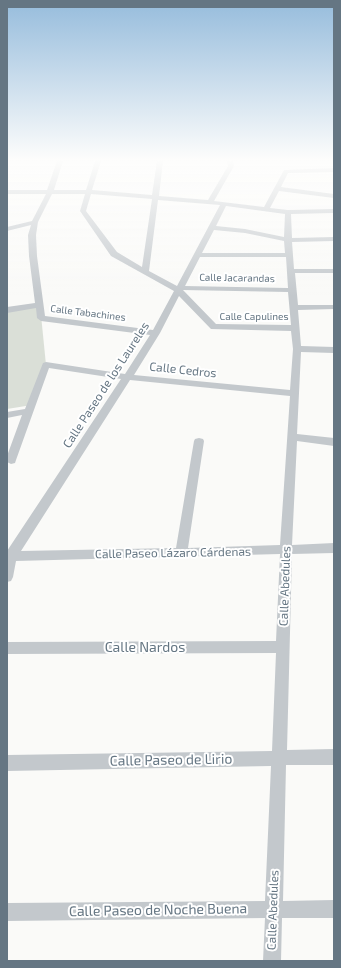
<!DOCTYPE html>
<meta charset="utf-8">
<style>
body{margin:0}
#map{position:relative;width:341px;height:968px;overflow:hidden;background:#fafaf8;font-family:"Exo 2",sans-serif}
canvas{display:block}
.frame{position:absolute;inset:0;border:8px solid #657683;pointer-events:none}
</style>
<div id="map">
<canvas width="341" height="968"></canvas>
<div class="frame"></div>
</div>
<script>
const ctx = document.querySelector('canvas').getContext('2d');
ctx.lineJoin = 'round';
function fillPath(path, color) {
  ctx.fillStyle = color;
  ctx.fill(path, 'evenodd');
}
function toPath(rows) {
  const path = new Path2D();
  for (const r of rows) {
    path.moveTo(r[0], r[1]);
    for (let i = 2; i < r.length; i += 2) path.lineTo(r[i], r[i + 1]);
  }
  return path;
}
function write(font, color, halo, rows, align = 'center') {
  ctx.font = font + ' "Exo 2",sans-serif';
  ctx.lineWidth = 4;
  ctx.setLineDash([]);
  ctx.textBaseline = 'middle';
  ctx.strokeStyle = halo;
  ctx.fillStyle = color;
  for (const [text, x, y, turn = 0] of rows) {
    ctx.save();
    ctx.translate(x, y);
    ctx.rotate((+turn || 0) * Math.PI / 180);
    ctx.textAlign = isNaN(turn) ? turn : align;
    if (halo) ctx.strokeText(text, 0, 0);
    ctx.fillText(text, 0, 0);
    ctx.restore();
  }
}
const green = toPath([
 [40,305,46,365,32,405,7,409,7,310]
]);
const minor = toPath([
 [57,161,63,161,54,190,86,190,95,161,101,161,92,190,152,195,157,161,163,161,159,196,208,200,228,166,227,161,233,161,234,166,214,201,264,207,284,170,334,168,334,172,288,173,281,187,334,194,334,198,279,191,270,208,288,210,334,209,334,213,291,214,292,238,334,237,334,241,292,242,294,269,334,269,334,273,295,273,298,305,334,305,334,309,298,310,301,346,334,347,334,353,301,352,297,434,334,438,334,446,297,441,292,545,334,543,334,553,292,554,287,750,334,749,334,765,286,765,283,901,334,900,334,918,282,918,281,961,263,961,265,918,7,921,7,903,265,901,271,766,7,771,7,755,272,751,276,653,7,654,7,642,276,641,280,554,16,561,13,577,11,581,7,582,7,551,121,379,49,368,16,460,15,463,11,464,7,462,7,456,22,415,7,418,7,412,25,409,43,363,46,362,125,374,150,335,41,321,37,318,36,308,7,313,7,307,35,303,29,256,28,235,31,225,7,231,7,227,32,221,46,194,7,194,7,190,47,190,57,161],
 [52,194,85,194,80,211,111,256,174,291,153,330,45,316,37,256,36,235,38,222,52,194],
 [91,194,152,199,142,267,117,252,86,211,91,194],
 [158,200,220,205,177,286,149,271,158,200],
 [226,206,285,214,284,237,245,229,216,226,226,206],
 [214,230,245,233,284,241,285,253,202,253,214,230],
 [200,257,286,257,288,288,185,286,200,257],
 [183,290,288,292,291,325,216,324,183,290],
 [179,296,211,329,291,331,293,349,290,390,134,375,160,333,179,296],
 [130,380,290,396,280,545,188,548,204,441,203,439,199,438,195,439,194,441,176,548,21,551,130,380]
]);
const farStreetnames = [
 ["Calle Jacarandas",237,278,1],
 ["Calle Tabachines",88,313,7],
 ["Calle Capulines",254,317]
];
const streetNames = [
 ["Calle Cedros",183,370,6],
 ["Calle Paseo de los Laureles",106,385,-57],
 ["Calle Paseo Lázaro Cárdenas",173,553,-1],
 ["Calle Abedules",285,586,-88],
 ["Calle Abedules",273,910,-88]
];
const nearStreetnames = [
 ["Calle Nardos",145,647],
 ["Calle Paseo de Lirio",171,760,-1],
 ["Calle Paseo de Noche Buena",158,910,-1]
];
fillPath(green, '#dadfd7');
fillPath(minor, '#c3c8cc');
const sky = ctx.createLinearGradient(0, 0, 0, 296);
sky.addColorStop(0, '#96bcdc');
sky.addColorStop(0.54, '#fdfdfc');
sky.addColorStop(1, '#fdfdfc00');
ctx.fillStyle = sky;
ctx.fillRect(0, 0, 341, 296);
write('10px', '#657683', '#fff', farStreetnames);
write('12px', '#657683', '#fff', streetNames);
write('14px', '#657683', '#fff', nearStreetnames);
</script>
